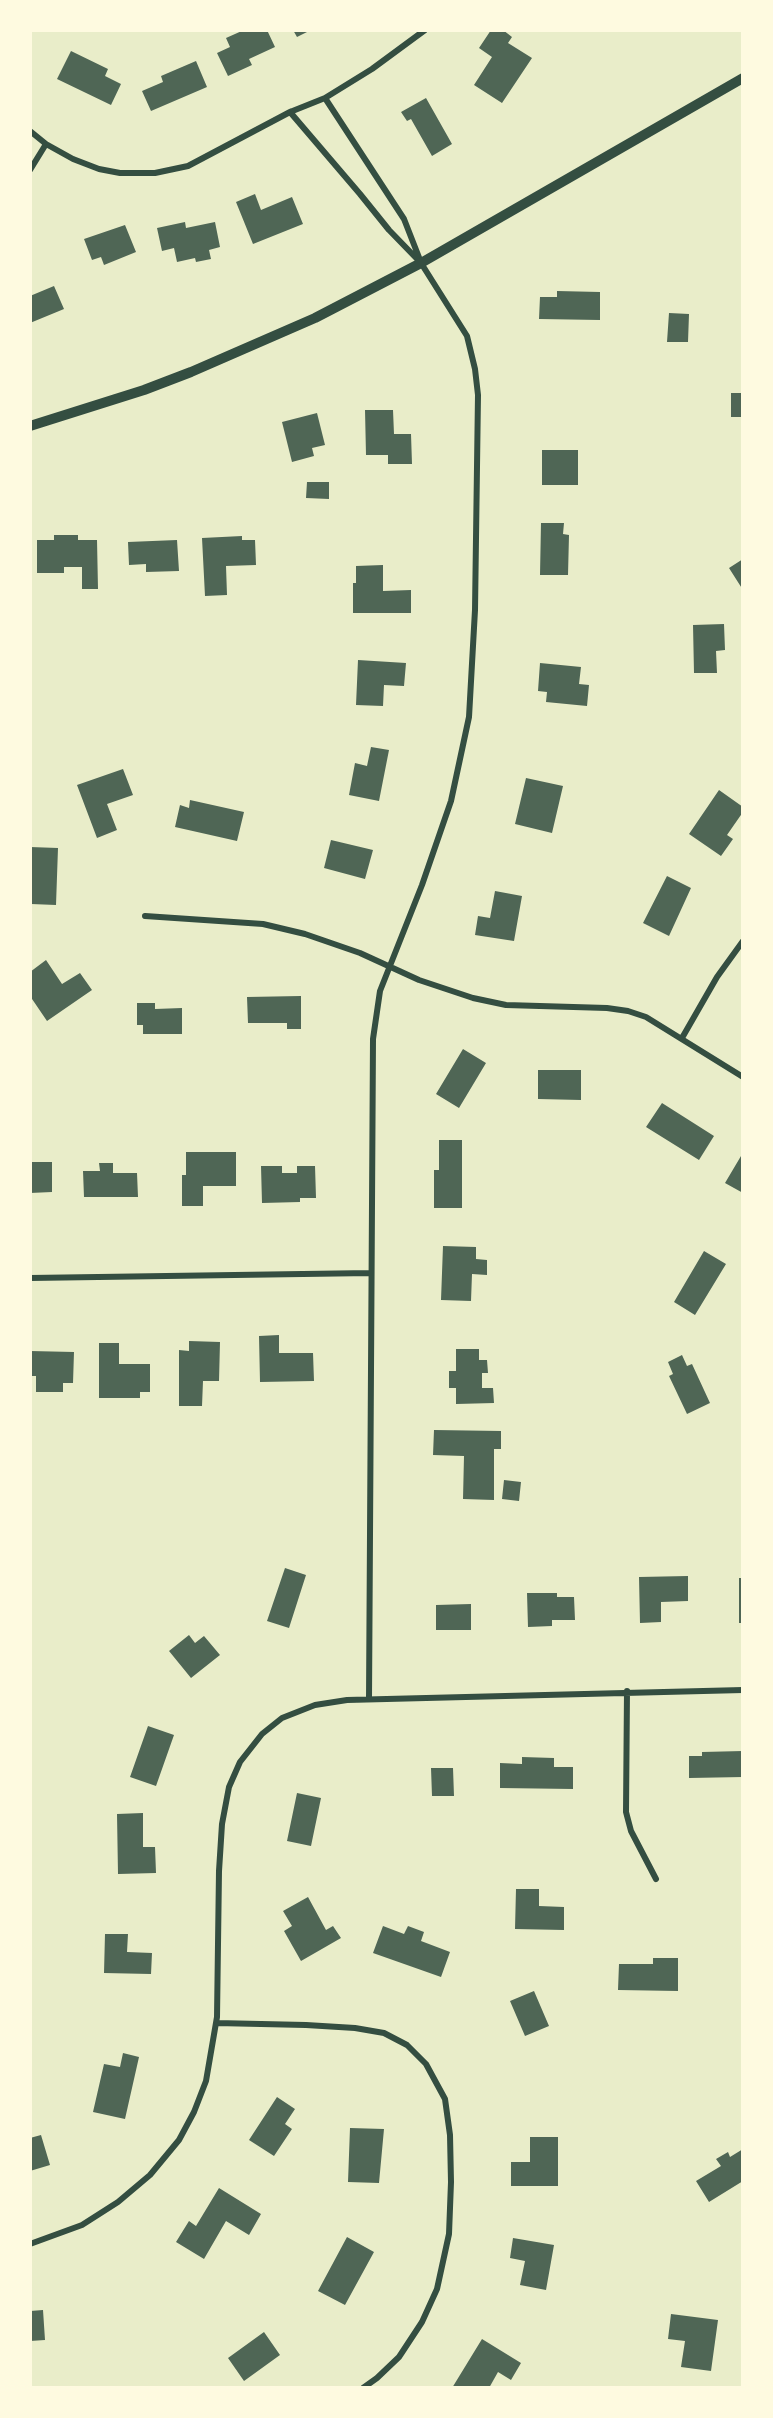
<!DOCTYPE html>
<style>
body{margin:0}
#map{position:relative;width:773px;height:2418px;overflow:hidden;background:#e9edc9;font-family:Poppins,sans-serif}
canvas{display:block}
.frame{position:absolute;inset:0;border:32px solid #fefae0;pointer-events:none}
</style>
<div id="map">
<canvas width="773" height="2418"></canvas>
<div class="frame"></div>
</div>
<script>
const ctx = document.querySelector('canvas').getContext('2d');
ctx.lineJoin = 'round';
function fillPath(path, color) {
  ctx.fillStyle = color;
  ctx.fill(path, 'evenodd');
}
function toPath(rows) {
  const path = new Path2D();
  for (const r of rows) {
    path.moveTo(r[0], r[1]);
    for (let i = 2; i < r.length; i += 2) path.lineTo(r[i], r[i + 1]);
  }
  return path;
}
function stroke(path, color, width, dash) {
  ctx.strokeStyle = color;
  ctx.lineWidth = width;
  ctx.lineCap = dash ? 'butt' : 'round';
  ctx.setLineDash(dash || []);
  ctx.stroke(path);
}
const building = toPath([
 [244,30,267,30,275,47,249,59,252,65,228,76,217,53,230,47,226,38],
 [293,30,311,30,297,37],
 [491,30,503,30,512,37,508,43,532,58,502,103,474,85,492,57,479,48],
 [71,51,108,69,105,76,121,84,111,105,57,79],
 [196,61,207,87,151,111,142,91,163,82,161,76],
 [426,98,452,144,432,156,411,119,407,121,401,112],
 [255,194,261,210,292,197,303,224,253,244,236,202],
 [185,222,186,228,215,222,220,247,209,250,211,259,196,262,195,258,177,262,174,248,162,251,157,228],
 [125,225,136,252,104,265,101,257,92,260,84,239],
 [54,286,64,309,30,323,30,296],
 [557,291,600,292,600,320,539,319,540,297,557,297],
 [669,313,689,314,688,342,667,342],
 [731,393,743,393,743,417,731,417],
 [365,410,393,410,394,434,411,434,412,464,388,464,388,455,366,455],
 [317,413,325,445,312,448,314,456,292,462,282,422],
 [542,450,578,450,578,485,542,485],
 [307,482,329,482,329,499,306,498],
 [541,523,564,523,563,534,569,535,568,575,540,575],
 [54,535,78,535,78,540,97,540,98,589,82,589,82,567,64,567,64,573,37,573,37,540,54,540],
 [242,536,242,540,255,540,256,565,226,566,227,595,205,596,202,538],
 [177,540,179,571,146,572,146,564,129,565,128,542],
 [743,559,743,590,729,568],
 [383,565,383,591,411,590,411,613,353,613,353,583,356,583,356,566],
 [724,624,725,650,716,651,717,673,694,673,693,625],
 [358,660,406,663,404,686,384,685,383,706,356,705],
 [540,663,581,667,579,684,589,685,587,706,546,702,547,692,538,691],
 [371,747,389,750,379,801,349,795,355,763,367,766],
 [123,769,133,795,107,804,117,830,97,838,77,785],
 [526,778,563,786,552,833,515,824],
 [719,790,743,807,743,812,727,835,733,839,721,856,689,834],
 [190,800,244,812,237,841,175,827,180,805,189,808],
 [331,840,373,850,365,879,324,868],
 [30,847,58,848,56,905,31,904],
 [667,876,691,888,669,936,643,923],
 [495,891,522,896,514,941,475,935,478,916,490,918],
 [46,960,62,984,80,973,92,990,47,1021,30,996,30,972],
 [301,996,301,1029,287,1029,287,1023,248,1023,247,997],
 [137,1003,155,1003,155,1009,182,1008,182,1034,143,1034,143,1025,137,1025],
 [463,1049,486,1063,459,1108,436,1094],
 [538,1070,581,1070,581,1100,538,1099],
 [662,1103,714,1136,699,1160,646,1127],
 [439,1140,462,1140,462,1208,434,1208,434,1170,439,1170],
 [186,1152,236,1152,236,1186,203,1186,203,1206,182,1206,182,1175,186,1175],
 [741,1156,743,1157,743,1193,725,1183],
 [30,1162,52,1162,52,1192,30,1193],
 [99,1163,113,1163,113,1173,137,1173,138,1197,84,1197,83,1171,100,1171],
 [261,1166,282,1166,282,1173,297,1173,297,1166,315,1166,316,1198,300,1198,300,1202,262,1203],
 [443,1246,476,1247,476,1259,487,1260,487,1275,472,1274,471,1301,441,1300],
 [704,1251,726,1264,695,1315,674,1302],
 [279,1335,279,1353,313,1353,314,1381,260,1382,259,1336],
 [189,1341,220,1342,219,1381,203,1381,202,1406,179,1406,179,1350,189,1351],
 [99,1343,119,1343,119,1364,150,1364,150,1392,140,1392,140,1398,99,1398],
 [456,1349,479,1349,479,1360,487,1360,488,1373,482,1373,482,1388,493,1388,494,1403,456,1404,456,1388,449,1388,449,1371,456,1371],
 [30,1351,74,1352,73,1383,63,1383,63,1392,36,1392,36,1376,30,1376],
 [682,1355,687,1366,692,1364,710,1403,687,1414,669,1376,673,1374,668,1362],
 [434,1430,501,1431,501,1449,494,1449,494,1500,463,1499,464,1456,433,1455],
 [504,1480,521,1482,519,1501,502,1499],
 [285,1568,306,1575,289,1628,267,1621],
 [688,1576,688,1601,661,1602,661,1622,640,1623,639,1577],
 [739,1578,743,1578,743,1623,739,1623],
 [527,1593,557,1593,557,1597,574,1597,575,1620,552,1620,552,1626,528,1627],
 [471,1604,471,1630,436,1630,436,1605],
 [189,1635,195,1643,204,1636,220,1655,191,1678,169,1651],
 [148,1726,174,1735,156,1786,130,1777],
 [743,1751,743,1777,689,1778,689,1756,702,1756,702,1752],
 [522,1757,554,1758,554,1767,573,1767,573,1789,500,1788,500,1763,522,1764],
 [431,1768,453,1768,454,1796,432,1796],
 [297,1793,321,1798,311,1846,287,1841],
 [143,1813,143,1847,155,1847,156,1873,118,1874,117,1814],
 [516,1889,539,1889,539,1906,564,1907,564,1930,515,1929],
 [308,1897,326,1930,333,1926,341,1938,301,1961,284,1931,292,1926,283,1911],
 [383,1926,404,1934,408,1926,424,1932,421,1941,450,1952,441,1977,373,1953],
 [105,1934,128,1934,127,1952,152,1953,151,1974,104,1973],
 [653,1958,678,1958,678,1991,618,1990,619,1964,653,1964],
 [534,1991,549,2026,525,2036,510,2001],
 [123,2053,139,2057,125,2119,93,2112,104,2064,120,2067],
 [277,2097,295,2109,285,2124,292,2129,274,2156,249,2140],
 [350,2128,384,2129,379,2183,348,2182],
 [41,2135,50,2165,30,2171,30,2138],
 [530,2137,558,2137,558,2186,511,2186,511,2162,530,2162],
 [743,2149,743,2181,709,2202,696,2181,721,2166,716,2159,728,2152,730,2157],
 [219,2188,261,2214,249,2235,226,2221,204,2259,176,2242,189,2221,196,2226],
 [347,2237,374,2252,345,2305,318,2291],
 [513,2238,554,2245,546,2290,520,2285,525,2261,510,2258],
 [43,2310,45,2340,30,2341,30,2311],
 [671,2314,718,2320,711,2371,681,2367,685,2341,668,2339],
 [264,2332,280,2355,244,2381,228,2358],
 [482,2339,521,2363,511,2380,498,2372,489,2388,452,2388]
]);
const minor = toPath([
 [325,98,404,219,420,260],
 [290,112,360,194,389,230,421,263,467,336,475,369,478,395,475,610,469,717,451,801,422,885,380,991,373,1039,369,1699],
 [30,131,46,144,73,159,99,169,120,173,155,173,188,166,290,112,325,98,372,69,425,30],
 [30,170,46,144],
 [145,916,263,924,305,934,360,953,419,980,473,998,506,1005,607,1008,628,1011,646,1017,743,1077],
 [682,1038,717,977,743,941],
 [30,1278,371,1273],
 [627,1691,626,1812,631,1831,656,1879],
 [216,2023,306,2025,355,2028,384,2033,407,2045,426,2064,445,2099,450,2135,451,2182,449,2234,437,2289,422,2322,399,2357,377,2378,363,2388],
 [30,2244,82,2225,118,2202,150,2175,179,2140,194,2112,206,2081,217,2017,219,1871,222,1824,229,1787,240,1762,262,1734,282,1718,315,1705,347,1700,743,1690]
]);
const secondary = toPath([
 [30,426,144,390,191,372,315,318,421,263,743,78]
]);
fillPath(building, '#4f6655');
stroke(minor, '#344e41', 6);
stroke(secondary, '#344e41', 10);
</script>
